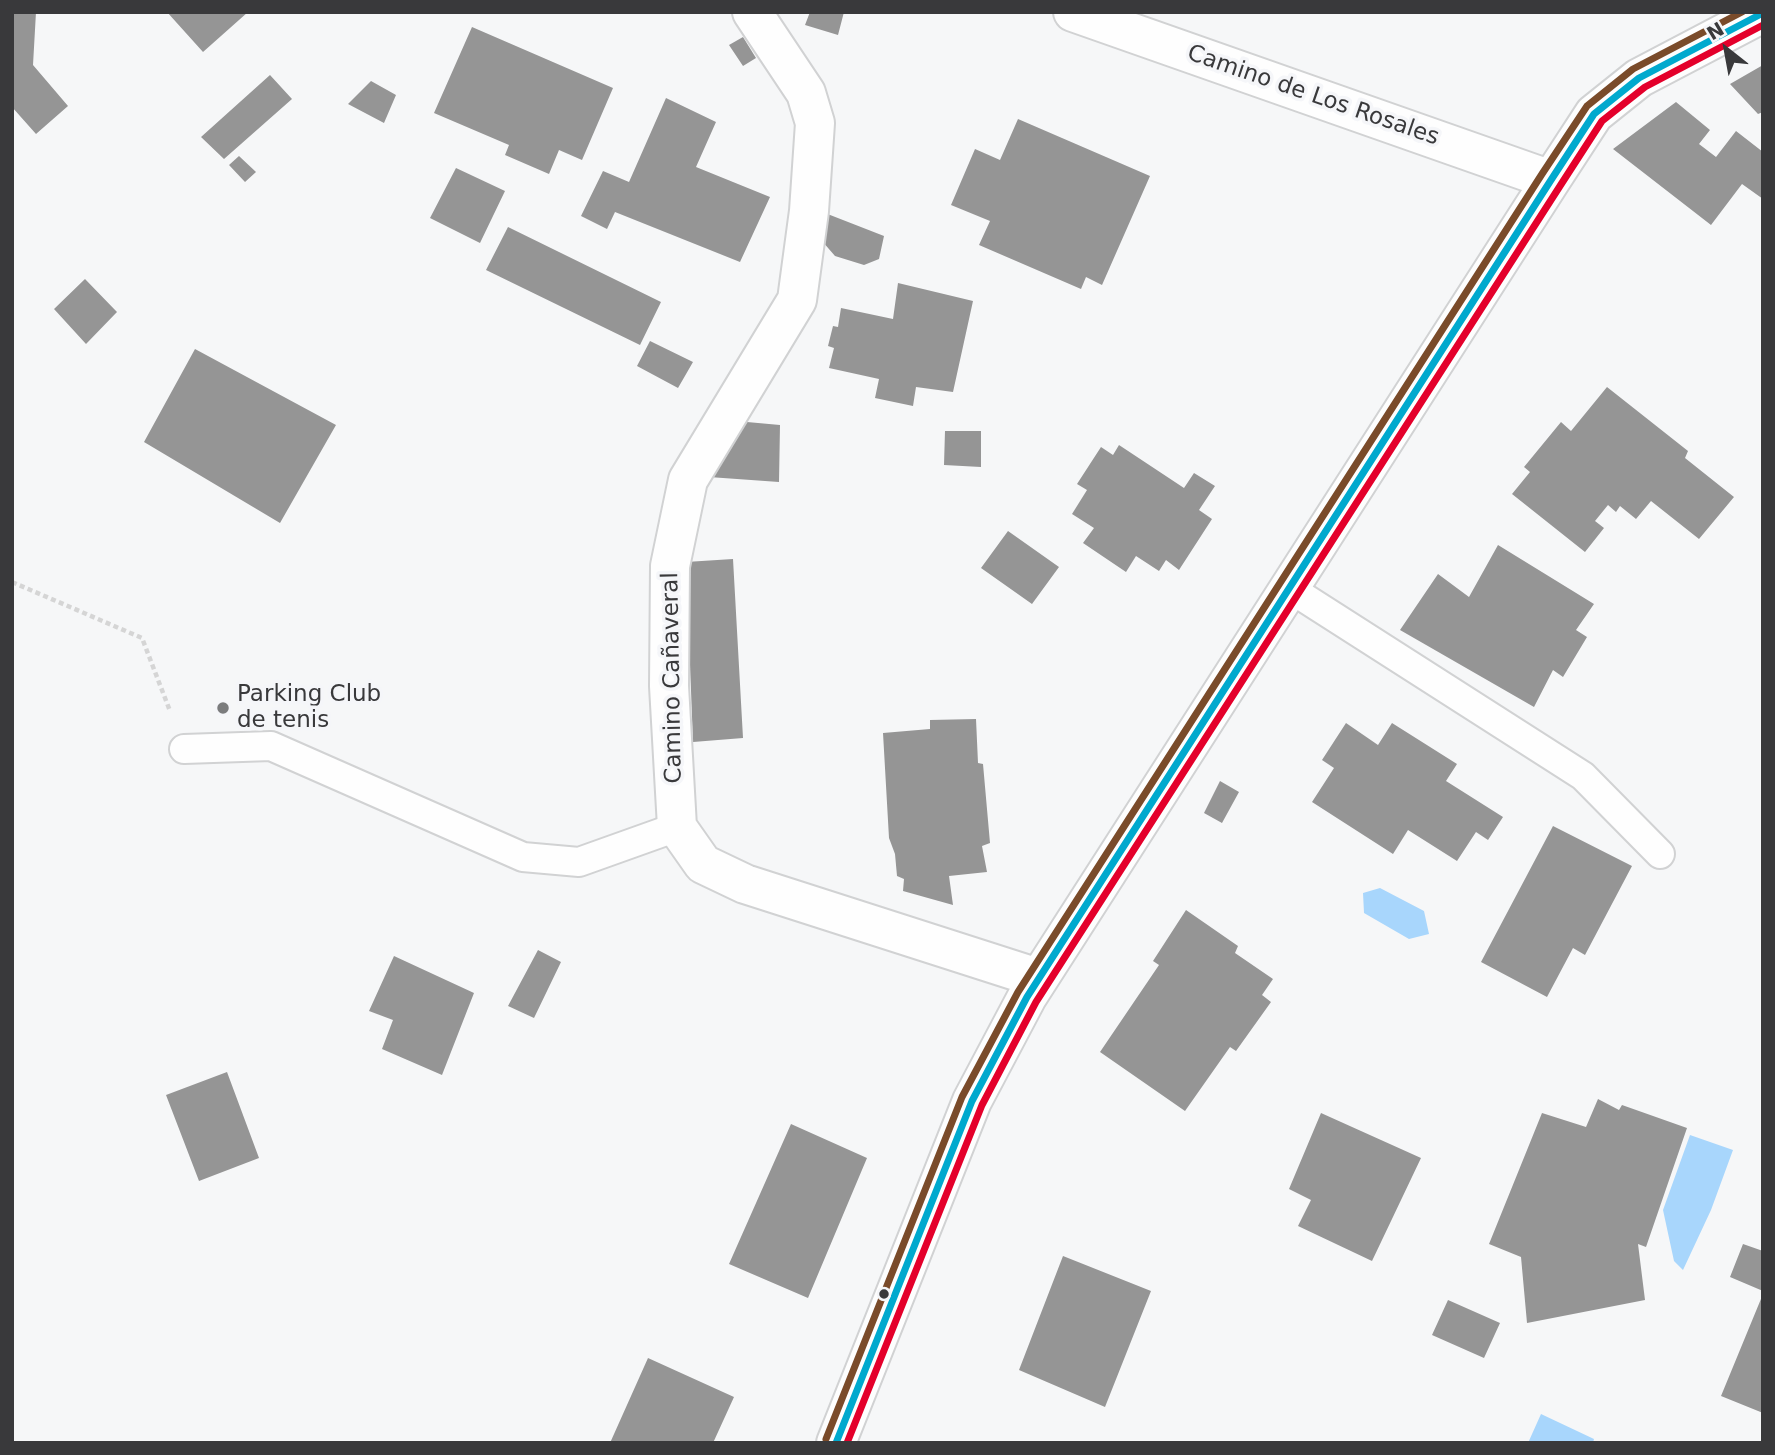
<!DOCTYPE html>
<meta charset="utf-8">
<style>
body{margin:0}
#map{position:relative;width:1775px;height:1455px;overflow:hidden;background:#f6f7f8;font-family:"DejaVu Sans",sans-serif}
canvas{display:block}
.frame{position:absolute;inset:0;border:14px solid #39393b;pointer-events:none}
.north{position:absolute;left:1691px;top:14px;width:70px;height:70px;-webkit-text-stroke:5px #f5f6f9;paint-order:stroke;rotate:329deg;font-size:19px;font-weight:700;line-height:28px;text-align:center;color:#39393b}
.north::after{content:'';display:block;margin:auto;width:24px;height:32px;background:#39393b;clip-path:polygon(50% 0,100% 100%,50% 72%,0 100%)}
</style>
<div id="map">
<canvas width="1775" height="1455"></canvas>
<div class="frame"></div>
<div class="north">N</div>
</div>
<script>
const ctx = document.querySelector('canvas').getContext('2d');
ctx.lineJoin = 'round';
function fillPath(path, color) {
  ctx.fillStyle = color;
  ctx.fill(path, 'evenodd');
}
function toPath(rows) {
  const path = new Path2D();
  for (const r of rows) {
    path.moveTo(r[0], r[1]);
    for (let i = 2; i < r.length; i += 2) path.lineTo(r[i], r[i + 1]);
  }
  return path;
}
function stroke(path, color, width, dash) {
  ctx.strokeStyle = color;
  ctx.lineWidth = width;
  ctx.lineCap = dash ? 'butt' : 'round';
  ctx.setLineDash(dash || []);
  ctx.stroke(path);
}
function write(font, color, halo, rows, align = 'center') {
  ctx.font = font + ' "DejaVu Sans",sans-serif';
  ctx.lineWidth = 7;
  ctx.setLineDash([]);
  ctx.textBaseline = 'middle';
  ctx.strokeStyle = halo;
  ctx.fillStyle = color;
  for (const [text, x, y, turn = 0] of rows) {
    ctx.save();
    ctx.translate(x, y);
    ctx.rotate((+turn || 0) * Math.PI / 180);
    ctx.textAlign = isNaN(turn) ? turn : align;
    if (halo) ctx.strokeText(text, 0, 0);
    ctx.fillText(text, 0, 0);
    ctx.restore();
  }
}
const water = toPath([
 [1380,888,1424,911,1429,934,1409,939,1364,913,1363,893],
 [1690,1135,1733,1150,1711,1210,1683,1270,1674,1261,1663,1210],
 [1541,1414,1594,1439,1593,1443,1528,1443]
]);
const building = toPath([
 [12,12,36,12,33,65,68,106,36,134,12,107],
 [167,12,248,12,203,52],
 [810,12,844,12,838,35,805,25],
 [472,27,613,88,582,160,559,150,549,174,505,155,509,145,434,113],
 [743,37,756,58,743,66,729,45],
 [1763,65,1763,112,1758,114,1730,84],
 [270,75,292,99,224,159,201,137],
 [371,81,396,95,384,123,348,104],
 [666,98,716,122,696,167,770,197,740,262,615,212,607,229,581,216,603,171,629,182],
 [1676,102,1710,130,1699,144,1716,157,1736,131,1763,152,1763,199,1742,184,1711,225,1613,149],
 [1018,119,1150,176,1102,285,1086,277,1081,289,979,245,990,221,951,205,975,149,1000,160],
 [239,156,256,172,245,182,229,165],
 [456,168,505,191,480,243,430,218],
 [825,213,884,236,879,259,864,265,835,256,822,241],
 [508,227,661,302,640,345,486,270],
 [85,279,117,312,86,344,54,309],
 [898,283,973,301,953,392,916,387,913,406,875,398,879,379,829,368,834,348,828,346,833,326,838,327,841,308,893,319],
 [650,341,693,362,678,388,637,366],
 [195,349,336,425,280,523,144,442],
 [1607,387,1688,451,1685,458,1734,497,1699,539,1651,501,1636,519,1620,506,1616,512,1608,505,1595,521,1604,528,1585,552,1512,494,1530,472,1524,467,1561,422,1571,431],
 [747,422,780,425,779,482,709,477],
 [945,431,981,431,981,467,944,465],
 [1119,445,1184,488,1194,473,1215,486,1199,510,1212,519,1179,570,1166,560,1159,571,1136,556,1126,572,1083,543,1094,528,1072,514,1087,490,1077,484,1101,447,1113,455],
 [1008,531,1059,567,1032,604,981,568],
 [1498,545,1594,604,1576,630,1587,637,1563,677,1553,670,1534,707,1400,630,1438,574,1469,597],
 [733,559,743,738,693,742,686,562],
 [976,719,978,763,983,764,990,843,982,846,987,872,949,876,953,905,903,891,904,879,897,876,895,854,889,838,883,733,930,729,930,720],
 [1346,723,1378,745,1392,723,1457,764,1446,781,1503,817,1488,840,1476,832,1457,861,1408,830,1393,854,1312,802,1334,768,1322,760],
 [1220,781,1239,792,1222,823,1204,813],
 [1553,826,1632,866,1585,955,1573,948,1547,997,1481,962],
 [1186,910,1238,946,1235,953,1273,979,1262,995,1271,1002,1236,1051,1230,1047,1185,1111,1100,1052,1159,965,1153,961],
 [538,950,561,962,534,1018,508,1006],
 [394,956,474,993,442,1075,382,1049,393,1020,369,1011],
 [227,1072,259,1158,199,1181,166,1095],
 [1598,1099,1619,1110,1622,1105,1687,1128,1646,1247,1638,1244,1645,1300,1527,1323,1521,1257,1489,1244,1542,1113,1586,1127],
 [1321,1113,1421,1158,1372,1261,1298,1226,1311,1200,1289,1189],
 [791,1124,867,1158,808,1298,729,1264],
 [1743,1244,1763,1251,1763,1291,1730,1277],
 [1063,1256,1151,1291,1105,1407,1019,1370],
 [1763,1294,1763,1413,1721,1396],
 [1448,1300,1500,1323,1484,1358,1432,1335],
 [648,1358,734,1397,713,1443,610,1443]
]);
const path = toPath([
 [12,582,142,638,170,711]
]);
const lane = toPath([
 [1289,588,1583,776,1660,854],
 [184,749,271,746,523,857,579,862,677,827]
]);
const street = toPath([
 [752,12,806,93,815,123,809,211,797,300,688,480,670,566,669,686,677,827,703,864,745,884,1038,978],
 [1073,12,1551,180],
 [836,1443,972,1101,1027,997,1551,180,1594,114,1639,78,1763,13]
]);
const bus1 = toPath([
 [836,1443,972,1101,1027,997,1551,180,1594,114,1639,78,1763,13]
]);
const bus2 = toPath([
 [847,1443,982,1105,1036,1002,1560,186,1602,121,1645,87,1763,25]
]);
const bus3 = toPath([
 [826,1439,962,1097,1018,992,1542,174,1587,106,1633,69,1742,12]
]);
const markers = [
 [223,708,7,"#7b7c7d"],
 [884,1294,6,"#39393b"]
];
const streetNames = [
 ["Camino de Los Rosales",1313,96,19],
 ["Camino Cañaveral",673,678,-91]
];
const poiNames = [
 ["Parking Club",237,695],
 ["de tenis",237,721]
];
fillPath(water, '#a8d6fc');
fillPath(building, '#959595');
stroke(lane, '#d1d2d3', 32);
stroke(street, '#d1d2d3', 42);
stroke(path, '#d5d5d5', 4.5, [5, 3.5]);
stroke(lane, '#fefefe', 28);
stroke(street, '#fefefe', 38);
stroke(bus1, '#00a9ce', 7);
stroke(bus2, '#e4002b', 7);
stroke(bus3, '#7a4b2a', 7);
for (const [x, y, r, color] of markers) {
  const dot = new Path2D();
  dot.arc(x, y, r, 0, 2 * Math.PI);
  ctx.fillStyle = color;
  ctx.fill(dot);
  stroke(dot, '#f5f6f9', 2.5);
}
write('23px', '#39393b', '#f5f6f9', streetNames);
write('23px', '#39393b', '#f5f6f9', poiNames, 'left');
</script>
